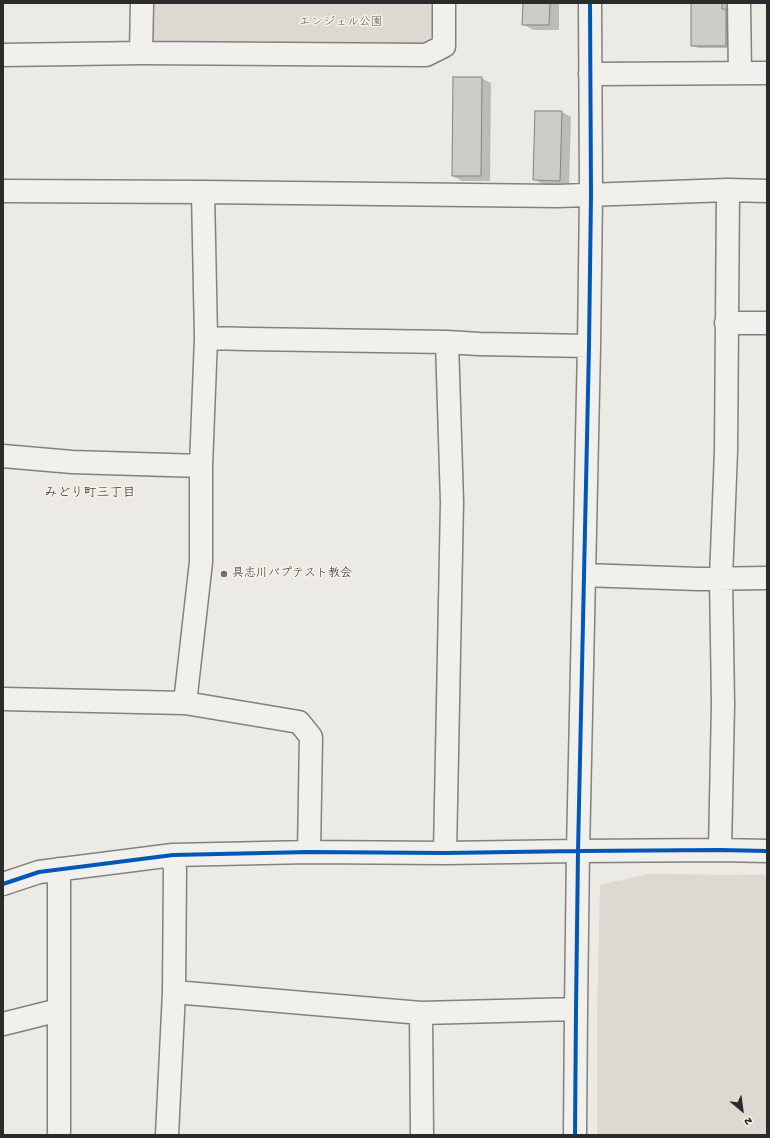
<!DOCTYPE html>
<meta charset="utf-8">
<style>
body{margin:0}
#map{position:relative;width:770px;height:1138px;overflow:hidden;background:#eceae4;font-family:"Gochi Hand",sans-serif}
canvas{display:block}
.frame{position:absolute;inset:0;border:4px solid #2b2b2b;pointer-events:none}
.north{position:absolute;left:722px;top:1090px;width:40px;height:40px;-webkit-text-stroke:3px #f7f3e8;paint-order:stroke;rotate:151deg;font-size:11px;font-weight:700;line-height:16px;text-align:center;color:#2b2b2b}
.north::after{content:'';display:block;margin:auto;width:14px;height:18px;background:#2b2b2b;clip-path:polygon(50% 0,100% 100%,50% 72%,0 100%)}
</style>
<div id="map">
<canvas width="770" height="1138"></canvas>
<div class="frame"></div>
<div class="north">N</div>
</div>
<script>
const ctx = document.querySelector('canvas').getContext('2d');
ctx.lineJoin = 'round';
function fillPath(path, color) {
  ctx.fillStyle = color;
  ctx.fill(path, 'evenodd');
}
function toPath(rows) {
  const path = new Path2D();
  for (const r of rows) {
    path.moveTo(r[0], r[1]);
    for (let i = 2; i < r.length; i += 2) path.lineTo(r[i], r[i + 1]);
  }
  return path;
}
function stroke(path, color, width, dash) {
  ctx.strokeStyle = color;
  ctx.lineWidth = width;
  ctx.lineCap = dash ? 'butt' : 'round';
  ctx.setLineDash(dash || []);
  ctx.stroke(path);
}
function write(font, color, halo, rows, align = 'center') {
  ctx.font = font + ' "Gochi Hand","Klee One",sans-serif';
  ctx.lineWidth = 3;
  ctx.setLineDash([]);
  ctx.textBaseline = 'middle';
  ctx.strokeStyle = halo;
  ctx.fillStyle = color;
  for (const [text, x, y, turn = 0] of rows) {
    ctx.save();
    ctx.translate(x, y);
    ctx.rotate((+turn || 0) * Math.PI / 180);
    ctx.textAlign = isNaN(turn) ? turn : align;
    if (halo) ctx.strokeText(text, 0, 0);
    ctx.fillText(text, 0, 0);
    ctx.restore();
  }
}
const green = toPath([
 [150,3,434,3,433,36,420,45,157,42,148,32],
 [647,874,767,875,767,1135,597,1135,597,1018,600,885]
]);
const shadow = toPath([
 [524,3,559,3,559,30,533,30,523,24],
 [692,3,723,3,728,5,728,11,732,14,732,48,698,48,692,45],
 [481,78,491,83,490,181,462,181,453,176],
 [562,112,571,117,569,185,544,185,534,179]
]);
const building = toPath([
 [523,3,550,3,549,25,522,25,523,3],
 [691,3,722,3,722,9,726,9,726,46,691,46,691,3],
 [453,77,482,77,481,176,452,176,453,77],
 [535,111,562,111,560,181,533,180,535,111]
]);
const minor = toPath([
 [739,3,740,73],
 [141,53,142,3],
 [3,55,141,53,426,55,444,46,444,3],
 [590,74,767,73],
 [3,191,203,192,558,196,728,190,767,191],
 [726,323,767,323],
 [206,338,248,339,447,342,479,344,589,346],
 [3,456,72,462,201,466],
 [584,575,698,579,767,578],
 [3,699,185,703,299,722,311,737,309,852],
 [185,703,201,562,201,466,206,338,203,192],
 [720,850,723,704,721,578,726,451,728,190],
 [445,853,452,502,447,342],
 [59,869,59,1132],
 [3,884,39,872,173,855,309,852,445,853,578,851,720,850,767,851],
 [174,992,421,1013,576,1009],
 [421,1013,422,1135],
 [3,1024,59,1010],
 [167,1135,174,992,175,870,173,855],
 [575,1135,576,1009,578,851,589,346,591,195,590,3]
]);
const cycleway = toPath([
 [3,884,39,872,173,855,309,852,445,853,578,851,720,850,767,851],
 [575,1135,576,1009,578,851,589,346,591,195,590,3]
]);
const markers = [
 [224,574,4,"#6f6e6c"]
];
const parkNames = [
 ["エンジェル公園",341,23]
];
const poiNames = [
 ["具志川バプテスト教会",232,574]
];
const neighbourhoodNames = [
 ["みどり町三丁目",90,494]
];
fillPath(green, '#dcd9d1');
fillPath(shadow, '#0003');
fillPath(building, '#ceccc8');
stroke(building, '#82817e', 1);
stroke(minor, '#82817e', 25);
stroke(minor, '#f1f0ec', 22);
stroke(cycleway, '#0057b8', 4);
for (const [x, y, r, color] of markers) {
  const dot = new Path2D();
  dot.arc(x, y, r, 0, 2 * Math.PI);
  ctx.fillStyle = color;
  ctx.fill(dot);
  stroke(dot, '#f7f3e8', 1.5);
}
write('12px', '#545351', '#f7f3e8', parkNames);
write('12px', '#2b2b2b', '#f7f3e8', poiNames, 'left');
write('13px', '#2b2b2b', '#f7f3e8', neighbourhoodNames);
</script>
